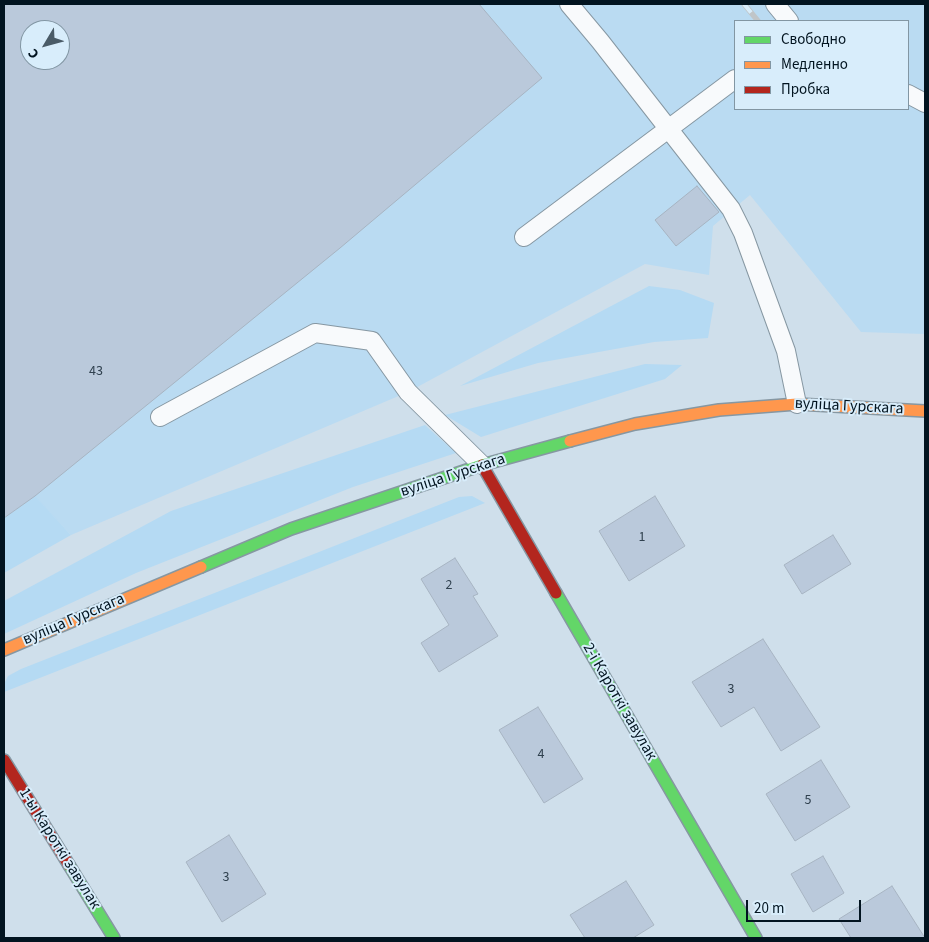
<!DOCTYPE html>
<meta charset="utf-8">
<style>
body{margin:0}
#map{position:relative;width:929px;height:942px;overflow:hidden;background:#cfdfeb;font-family:"Source Sans 3",sans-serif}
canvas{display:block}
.frame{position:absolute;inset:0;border:5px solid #021420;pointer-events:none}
.legend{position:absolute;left:734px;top:20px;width:175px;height:90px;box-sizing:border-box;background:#d8edfb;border:1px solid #8296a3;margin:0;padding:6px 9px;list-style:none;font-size:15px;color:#021420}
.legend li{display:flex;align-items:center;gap:10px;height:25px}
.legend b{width:25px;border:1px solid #8296a3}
.north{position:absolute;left:20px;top:20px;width:50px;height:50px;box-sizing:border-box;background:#d8edfb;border:1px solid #8296a3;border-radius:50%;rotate:233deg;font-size:14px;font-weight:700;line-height:20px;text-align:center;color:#021420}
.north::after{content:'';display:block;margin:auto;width:18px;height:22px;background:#4a5b67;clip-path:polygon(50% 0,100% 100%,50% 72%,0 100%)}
.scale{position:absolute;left:746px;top:900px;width:115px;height:22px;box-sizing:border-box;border:2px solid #021420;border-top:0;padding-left:6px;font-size:15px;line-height:18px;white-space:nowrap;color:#021420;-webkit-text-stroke:4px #d8edfb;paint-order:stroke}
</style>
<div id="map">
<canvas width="929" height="942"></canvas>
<div class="frame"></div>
<ul class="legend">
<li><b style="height:6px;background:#63d668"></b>Свободно</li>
<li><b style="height:6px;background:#ff974d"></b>Медленно</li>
<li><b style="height:6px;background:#b3261e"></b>Пробка</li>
</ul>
<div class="north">С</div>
<div class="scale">20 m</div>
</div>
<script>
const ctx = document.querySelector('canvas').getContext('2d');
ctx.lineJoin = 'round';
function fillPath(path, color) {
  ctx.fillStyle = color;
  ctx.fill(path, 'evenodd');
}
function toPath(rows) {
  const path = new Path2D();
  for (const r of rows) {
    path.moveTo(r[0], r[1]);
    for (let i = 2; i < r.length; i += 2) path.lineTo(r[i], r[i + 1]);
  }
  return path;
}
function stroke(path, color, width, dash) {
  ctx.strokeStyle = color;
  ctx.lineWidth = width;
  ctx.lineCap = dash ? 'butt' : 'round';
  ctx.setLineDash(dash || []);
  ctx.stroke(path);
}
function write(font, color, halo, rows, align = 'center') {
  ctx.font = font + ' "Source Sans 3",sans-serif';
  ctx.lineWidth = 4;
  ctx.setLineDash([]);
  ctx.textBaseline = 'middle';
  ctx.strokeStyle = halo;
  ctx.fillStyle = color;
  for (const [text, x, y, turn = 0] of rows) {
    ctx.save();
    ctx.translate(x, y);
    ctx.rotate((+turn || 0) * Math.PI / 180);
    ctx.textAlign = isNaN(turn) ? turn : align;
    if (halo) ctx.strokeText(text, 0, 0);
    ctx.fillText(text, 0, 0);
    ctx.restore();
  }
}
const built = toPath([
 [4,4,925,4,925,334,861,332,750,195,713,226,709,275,645,264,408,392,71,535,35,497,4,518],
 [735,21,908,21,908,109,735,109],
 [30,30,60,30,60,60,30,60]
]);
const green = toPath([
 [649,286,680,290,714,303,708,338,654,342,538,363,460,386],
 [645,364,682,365,665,379,481,437,445,415],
 [425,425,456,453,353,487,136,573,4,634,4,601,171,511],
 [35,496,71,535,4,573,4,518],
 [472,496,485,503,4,692,4,684,8,676,21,669,459,497]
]);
const building = toPath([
 [4,4,479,4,542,78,340,248,35,496,4,518,4,4],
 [30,30,60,30,60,60,30,60,30,30],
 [697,186,719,212,676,246,655,220,697,186],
 [655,496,685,546,629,581,599,531,655,496],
 [833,535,851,564,802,594,784,565,833,535],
 [455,558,478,594,473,596,498,636,439,672,421,643,449,625,421,579,455,558],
 [763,639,820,727,781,751,754,707,721,727,692,682,763,639],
 [538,707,583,779,544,803,499,730,538,707],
 [821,760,850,807,795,841,766,794,821,760],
 [229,835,266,894,222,922,186,862,229,835],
 [823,856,844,893,813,912,791,874,823,856],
 [626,881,654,925,633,938,585,938,570,915,626,881],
 [892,886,925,938,851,938,839,919,892,886]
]);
const lane = toPath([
 [569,4,600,41,731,209,743,233,786,351,797,404],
 [775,4,789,21],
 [908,94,925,103],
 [524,237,735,79],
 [160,417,315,333,372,341,408,392,482,465]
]);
const fast = toPath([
 [201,567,291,529,482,465,570,441],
 [556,593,756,938],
 [69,865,114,938]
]);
const slow = toPath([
 [570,441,635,424,719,410,797,404,925,411],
 [4,650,201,567]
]);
const jam = toPath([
 [482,465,556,593],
 [4,760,69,865]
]);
const rail = toPath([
 [744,4,758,21]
]);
const numberNames = [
 ["43",96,372],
 ["1",642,538],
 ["2",449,586],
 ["3",731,690],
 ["4",541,755],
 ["5",808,801],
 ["3",226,878]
];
const streetNames = [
 ["вуліца Гурскага",849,407,3],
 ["вуліца Гурскага",453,476,-18],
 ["вуліца Гурскага",74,620,-23],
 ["2-і Кароткі завулак",619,702,60],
 ["1-ы Кароткі завулак",59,849,58]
];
fillPath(built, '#badbf2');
fillPath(green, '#b5daf3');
fillPath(building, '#bac9db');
stroke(building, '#a7b4c2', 1);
stroke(lane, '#8697a2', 20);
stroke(fast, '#8697a2', 14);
stroke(slow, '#8697a2', 14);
stroke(jam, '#8697a2', 14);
stroke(lane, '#f8fafc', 18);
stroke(fast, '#63d668', 11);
stroke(slow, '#ff974d', 11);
stroke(jam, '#b3261e', 11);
stroke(rail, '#c0c5c8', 5.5);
stroke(rail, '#d8edfb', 4, [11]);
write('14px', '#30414f', null, numberNames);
write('16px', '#021420', '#d8edfb', streetNames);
</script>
